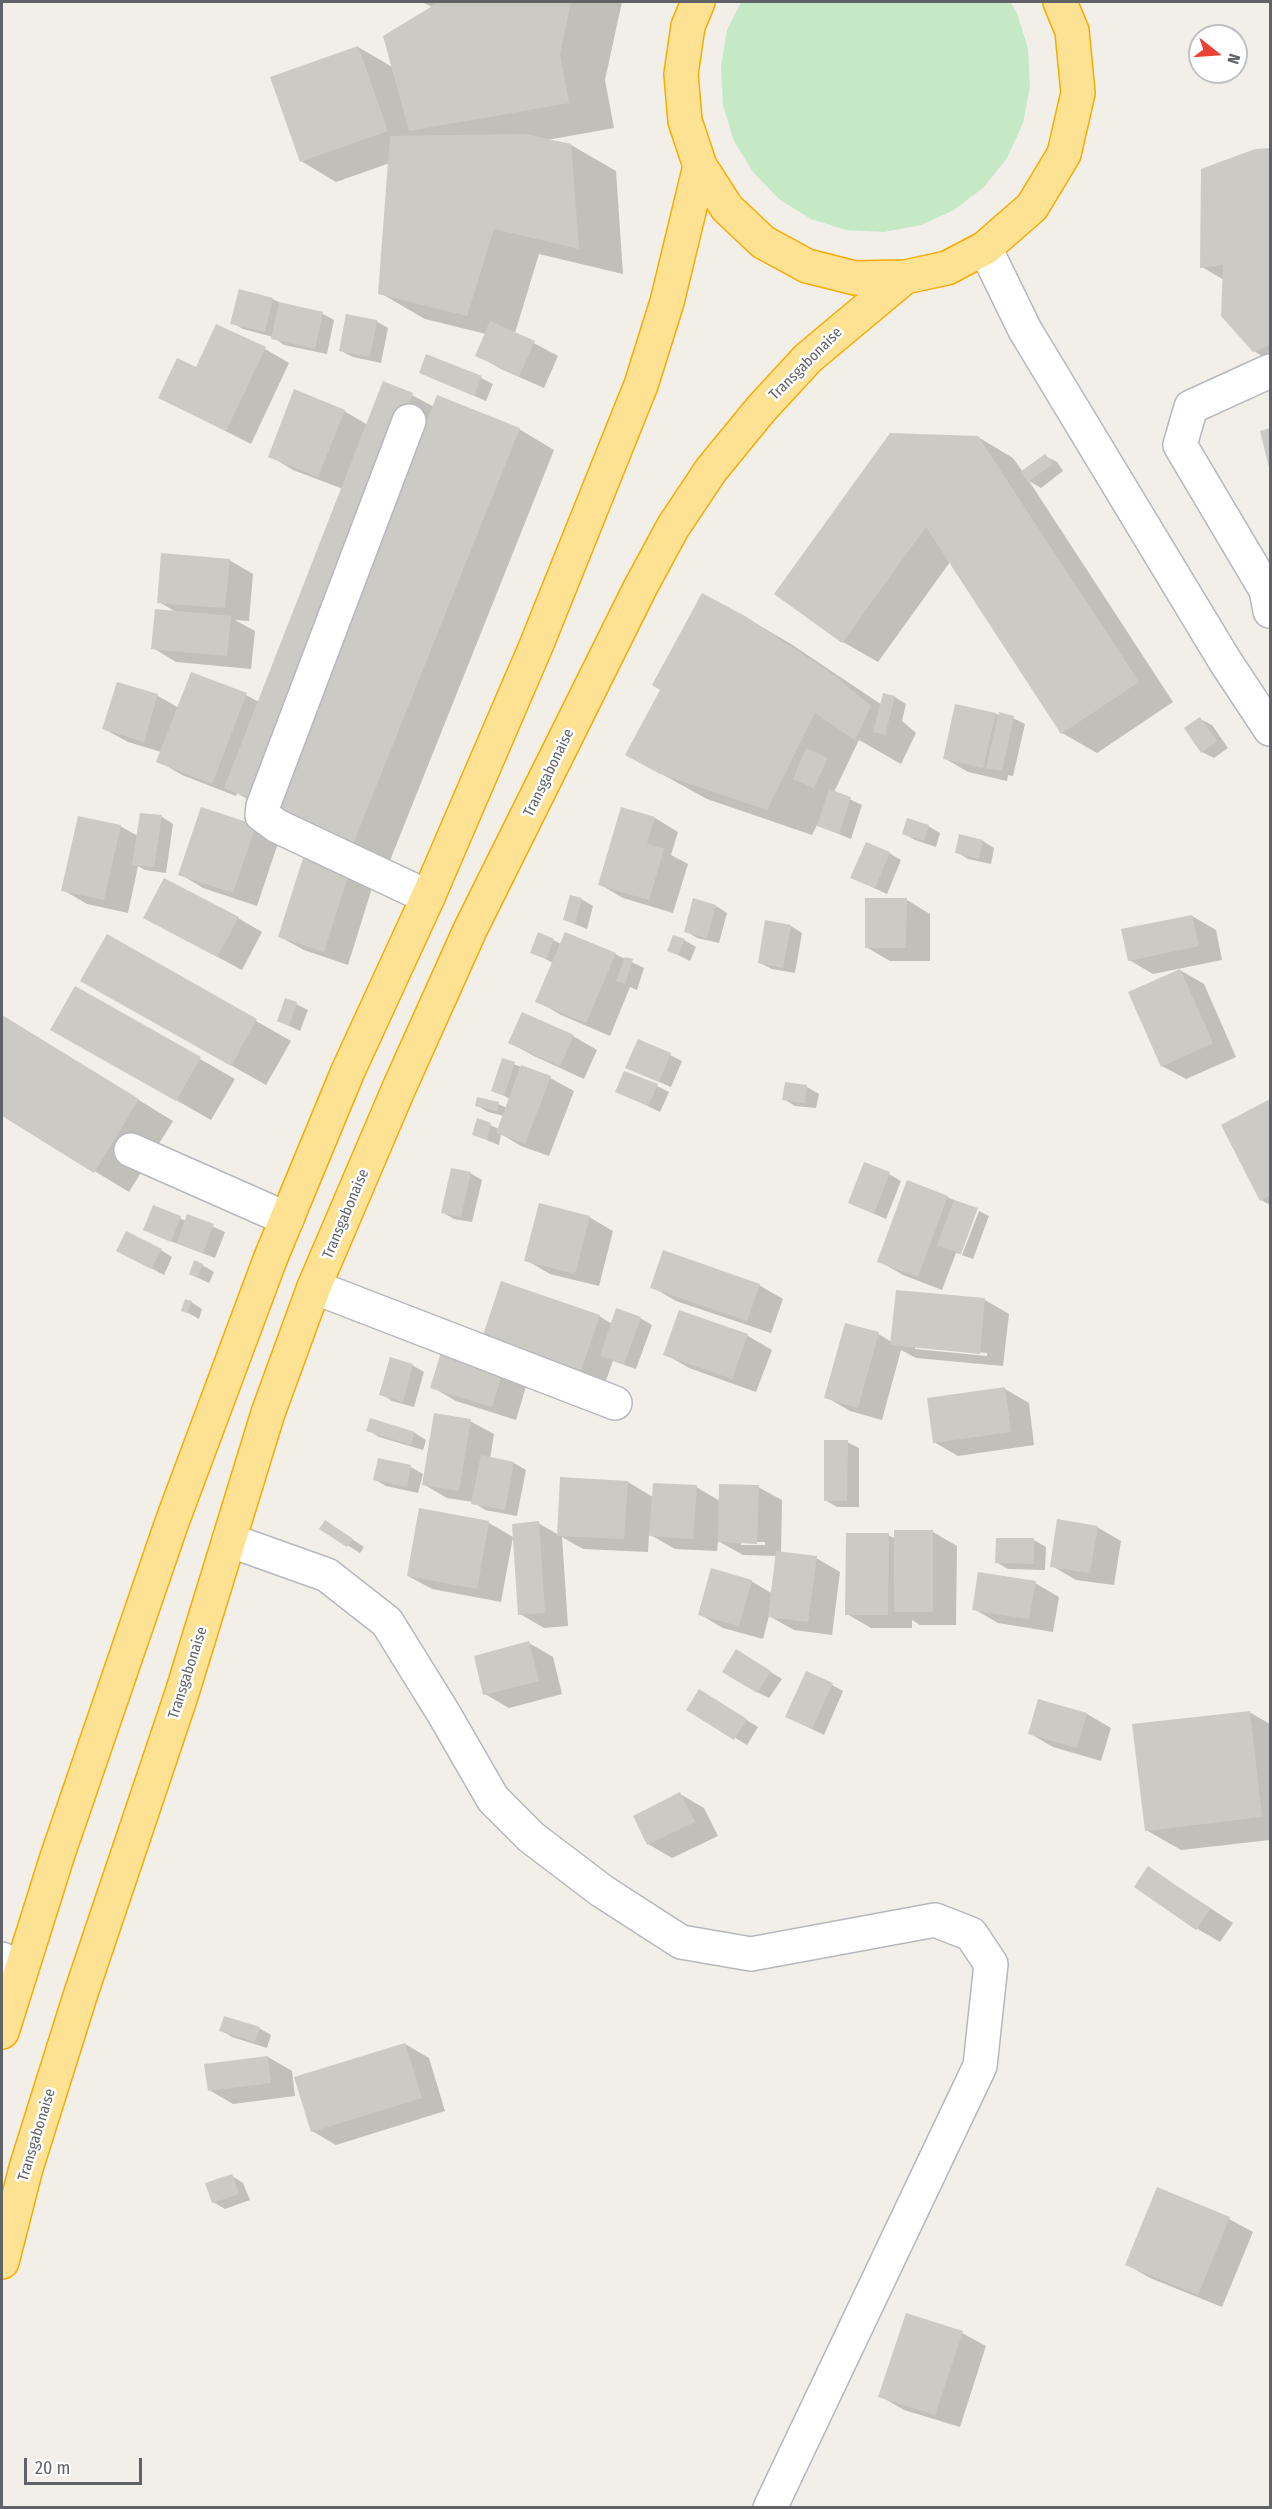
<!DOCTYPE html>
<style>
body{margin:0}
#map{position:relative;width:1272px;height:2509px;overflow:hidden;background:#f1efe8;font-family:"Fira Sans Condensed",sans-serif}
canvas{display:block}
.frame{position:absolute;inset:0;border:3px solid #5f6368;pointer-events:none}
.north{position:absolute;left:1188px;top:24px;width:60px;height:60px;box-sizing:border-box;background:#fff;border:2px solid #bfc1c3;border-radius:50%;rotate:107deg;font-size:16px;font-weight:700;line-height:24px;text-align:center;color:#5f6368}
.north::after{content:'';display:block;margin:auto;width:21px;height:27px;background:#ea4335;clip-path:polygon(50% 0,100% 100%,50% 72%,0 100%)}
.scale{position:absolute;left:24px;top:2458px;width:118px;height:27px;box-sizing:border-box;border:3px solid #5f6368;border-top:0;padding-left:8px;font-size:18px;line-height:21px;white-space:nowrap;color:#5f6368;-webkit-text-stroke:4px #fff;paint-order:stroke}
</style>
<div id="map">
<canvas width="1272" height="2509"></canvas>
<div class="frame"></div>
<div class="north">N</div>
<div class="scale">20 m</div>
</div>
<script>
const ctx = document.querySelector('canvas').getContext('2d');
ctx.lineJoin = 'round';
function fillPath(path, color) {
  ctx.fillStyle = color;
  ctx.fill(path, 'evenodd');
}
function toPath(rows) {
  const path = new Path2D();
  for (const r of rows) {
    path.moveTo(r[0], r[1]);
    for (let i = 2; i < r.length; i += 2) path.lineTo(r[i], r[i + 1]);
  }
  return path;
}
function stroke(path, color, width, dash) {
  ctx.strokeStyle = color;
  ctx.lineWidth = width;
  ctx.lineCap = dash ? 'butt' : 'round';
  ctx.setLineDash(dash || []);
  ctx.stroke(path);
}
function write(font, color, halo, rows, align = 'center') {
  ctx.font = font + ' "Fira Sans Condensed",sans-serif';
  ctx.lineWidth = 5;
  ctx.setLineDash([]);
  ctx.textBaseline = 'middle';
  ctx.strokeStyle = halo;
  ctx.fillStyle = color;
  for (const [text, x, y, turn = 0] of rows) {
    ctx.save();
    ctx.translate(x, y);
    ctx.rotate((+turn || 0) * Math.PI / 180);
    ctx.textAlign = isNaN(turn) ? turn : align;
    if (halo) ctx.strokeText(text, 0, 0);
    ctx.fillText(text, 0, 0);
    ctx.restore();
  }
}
const green = toPath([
 [741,2,1010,2,1017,13,1028,49,1030,86,1023,123,1007,158,984,187,954,210,921,225,884,232,846,230,811,219,779,199,753,172,734,141,723,105,721,67,727,30]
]);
const shadow = toPath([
 [422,2,622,2,605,80,614,128,547,140,571,145,616,171,623,274,539,254,515,333,558,356,544,388,501,369,477,355,486,334,425,319,380,293,390,163,336,182,301,161,358,47,394,68,432,7],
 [1270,149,1270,361,1254,351,1224,280,1202,267,1256,151],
 [273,299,282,304,323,314,334,320,327,354,284,345,273,337,243,329,232,323],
 [376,321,388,328,381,363,353,357,341,351],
 [265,349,289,363,251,444,160,398,197,369],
 [420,372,481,378,493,384,486,401],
 [384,383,412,395,434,407,519,429,554,450,389,863,261,807,237,793,236,796,182,775,158,761,161,752,128,742,104,729,118,683,158,696,179,708,192,674,246,695,259,702,343,489,293,470,270,456,344,411,368,425],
 [1270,430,1270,469,1262,432],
 [978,437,1013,458,1023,472,1045,456,1057,462,1063,471,1041,488,1029,481,1173,702,1097,753,1062,733,950,562,878,662,843,642,776,594],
 [229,560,253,574,249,621,235,620,255,631,251,669,176,662,153,648,176,612,159,602],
 [745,617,791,644,882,705,895,697,906,704,902,721,916,733,901,764,859,740,834,792,862,805,851,839,817,825,812,835,707,799,627,755],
 [995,714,1013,718,1025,724,1013,776,1008,775,1007,781,968,772,944,758],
 [1200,719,1212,725,1228,748,1214,758,1202,752],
 [162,817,173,824,166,873,145,870,138,866,128,913,87,904,63,890,120,826,138,836],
 [655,818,678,832,671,855,688,864,673,913,623,898,599,884],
 [255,826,279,840,257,906,203,888,180,874],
 [928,826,940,833,936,847,915,840,904,834],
 [960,836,983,841,994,848,991,864,968,859,957,852],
 [889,853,901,860,887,894,852,878],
 [348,874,372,888,348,965,304,950,280,937],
 [581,899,593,906,587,929,565,920],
 [907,900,930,914,930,961,890,961,866,947],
 [716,906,727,913,719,943,697,938,686,931],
 [1192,916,1216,930,1222,960,1153,974,1129,960],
 [238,918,262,932,242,970,169,931],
 [791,926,802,933,795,973,772,969,760,963],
 [107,936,291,1041,266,1085,82,981],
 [553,940,561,944,615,954,644,968,637,990,630,987,610,1036,561,1015,537,1001,553,963,532,952],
 [684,940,696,947,690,961,668,950],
 [1180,970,1204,984,1236,1057,1186,1079,1162,1066],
 [76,988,235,1079,211,1120,52,1029],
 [296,1004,308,1010,300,1031,279,1021],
 [2,1016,173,1121,129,1192,2,1115],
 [573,1036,597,1050,584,1079,534,1056,510,1043],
 [670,1055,682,1061,671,1087,627,1068],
 [503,1060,550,1078,574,1091,549,1156,521,1146,501,1134,499,1145,474,1135,478,1120,499,1129,504,1116,488,1112,476,1105,498,1104,507,1108,510,1099,493,1090],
 [786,1084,807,1087,819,1094,816,1108,795,1106,784,1099],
 [657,1086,669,1092,660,1112,617,1091],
 [1270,1101,1270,1205,1261,1200,1223,1125],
 [470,1173,482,1180,472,1222,454,1219,442,1212],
 [889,1174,901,1181,886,1219,850,1203],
 [908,1182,977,1209,960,1254,956,1253,942,1290,903,1275,879,1261],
 [154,1207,186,1221,188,1216,225,1232,215,1258,157,1236,145,1230],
 [979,1211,989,1216,973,1259,962,1255],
 [589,1217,613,1231,599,1286,550,1274,526,1260],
 [161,1250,172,1257,164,1275,130,1257],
 [202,1265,214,1272,209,1283,190,1274],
 [759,1285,783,1299,771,1333,676,1301,652,1287],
 [985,1300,1009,1314,1003,1366,916,1358,901,1350,882,1420,850,1411,826,1397,878,1334,892,1342],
 [915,1346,987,1353,987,1356,915,1349],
 [191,1302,202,1309,199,1319,183,1310],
 [680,1312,748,1336,772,1350,756,1392,689,1368,665,1354],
 [599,1316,612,1324,640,1318,652,1325,636,1369,613,1361,603,1389,505,1357],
 [444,1348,528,1380,516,1420,456,1401,432,1387],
 [412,1365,424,1372,414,1407,392,1401,381,1394],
 [1005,1389,1029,1403,1034,1445,958,1456,934,1442],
 [371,1420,415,1433,426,1440,423,1450,379,1437,368,1430],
 [470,1421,494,1434,490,1459,514,1463,526,1470,517,1516,485,1510,473,1502,447,1498,423,1484],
 [847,1442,859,1448,859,1507,837,1507,825,1500],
 [411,1467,423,1474,418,1493,386,1486,374,1479],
 [628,1482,653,1497,696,1487,720,1501,758,1487,782,1500,781,1553,816,1558,840,1572,832,1635,794,1630,769,1616,763,1639,723,1628,699,1614,751,1581,773,1594,777,1556,743,1555,718,1541,717,1551,675,1549,649,1534,648,1552,583,1549,562,1537,568,1626,544,1628,520,1614,538,1523,559,1535],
 [741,1542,765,1542,765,1545,741,1545],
 [420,1510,489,1523,513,1537,501,1602,432,1589,408,1576],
 [1097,1527,1121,1541,1114,1585,1076,1580,1052,1566],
 [321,1529,337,1529,364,1547,360,1553],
 [933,1532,957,1546,956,1625,920,1625,912,1620,912,1628,871,1628,847,1614,888,1535,896,1539],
 [1034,1540,1046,1547,1045,1570,1008,1569,996,1562],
 [1035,1583,1059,1597,1053,1632,998,1623,974,1609],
 [529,1643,553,1657,562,1694,509,1708,485,1694],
 [748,1658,782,1679,769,1698,757,1692],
 [832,1685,843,1691,824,1735,787,1717],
 [711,1698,758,1727,747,1745,688,1709],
 [1039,1701,1087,1714,1111,1728,1101,1761,1053,1747,1029,1733],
 [1249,1712,1270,1724,1270,1840,1181,1850,1146,1830],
 [680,1794,704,1808,718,1836,672,1858,648,1844],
 [1149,1868,1233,1923,1220,1942,1196,1928],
 [259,2028,271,2035,267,2048,232,2037,221,2030],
 [405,2044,429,2058,445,2111,336,2145,312,2131],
 [268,2057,292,2071,295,2096,233,2104,209,2090],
 [232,2176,243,2183,250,2200,225,2209,213,2202],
 [1229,2219,1253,2232,1222,2307,1150,2278,1126,2264],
 [907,2315,962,2333,986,2346,960,2427,904,2410,880,2396]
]);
const building = toPath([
 [439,2,571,2,560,54,569,103,409,131,383,36],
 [358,46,388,131,300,162,270,77],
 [525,134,571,144,579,249,494,229,467,316,378,294,390,136],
 [1270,148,1270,345,1253,352,1221,316,1223,265,1200,268,1201,169,1255,149],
 [239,289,273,298,265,332,230,324],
 [279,302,323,312,315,349,271,339],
 [346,314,377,320,370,357,339,351],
 [490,321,535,341,519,376,475,356],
 [216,324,266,347,226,431,158,398,177,358,196,367],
 [426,354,482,376,474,396,419,373],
 [383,381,413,393,255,800,224,788],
 [294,389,345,410,318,477,268,457],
 [437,395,520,428,353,844,272,811],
 [1270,428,1270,472,1260,431],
 [890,433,978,436,1139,682,1061,734,926,527,842,643,774,594],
 [1045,454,1053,464,1028,482,1020,472],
 [161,553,230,559,225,608,157,603],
 [702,593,745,616,834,675,871,706,855,740,815,713,767,810,660,774,625,755,660,690,652,685],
 [155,609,231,616,227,656,151,649],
 [191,672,247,693,212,784,156,762],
 [117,682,158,694,144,742,102,729],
 [883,693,895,696,885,735,873,732],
 [955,704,996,713,983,768,943,759],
 [999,712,1014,716,1002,771,986,768],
 [1200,717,1217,741,1201,753,1184,728],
 [806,748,828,758,814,788,793,779],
 [829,789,851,797,839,834,817,826],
 [201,807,256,825,233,893,178,875],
 [621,807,655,817,647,844,664,849,649,900,598,885],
 [140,813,162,815,154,867,132,865],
 [78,816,121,825,104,900,61,891],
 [907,818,929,825,924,841,902,834],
 [959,834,983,840,979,859,955,853],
 [866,842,890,852,875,888,850,878],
 [303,858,349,873,324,952,278,937],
 [164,878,239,917,217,957,143,918],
 [570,895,582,898,575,924,563,920],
 [693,898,716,905,707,938,684,932],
 [865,898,907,898,906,948,865,948],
 [1192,915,1199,946,1128,961,1121,929],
 [765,920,791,925,783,968,758,963],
 [538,932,554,939,546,959,530,953],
 [565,932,616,953,586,1023,535,1002],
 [107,934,257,1019,231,1066,80,981],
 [673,935,685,939,678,955,667,951],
 [625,957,633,959,625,984,616,981],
 [1180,969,1213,1043,1161,1067,1128,992],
 [75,986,201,1057,176,1101,50,1030],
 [285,998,297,1002,289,1026,277,1021],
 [522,1012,574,1035,560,1066,508,1043],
 [2,1015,139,1099,94,1173,2,1116],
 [638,1039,671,1053,659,1082,625,1068],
 [502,1058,515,1062,504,1096,491,1091],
 [521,1065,551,1076,525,1144,496,1133],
 [624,1071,658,1084,648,1106,615,1092],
 [785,1082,807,1085,805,1103,782,1100],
 [477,1097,499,1102,497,1111,475,1106],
 [1270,1099,1270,1195,1260,1201,1221,1125],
 [477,1118,491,1123,487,1140,472,1135],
 [864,1162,890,1172,874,1214,848,1203],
 [451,1168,471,1172,461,1217,441,1213],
 [907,1180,948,1196,918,1277,877,1262],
 [954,1200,978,1208,961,1254,937,1245],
 [539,1203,590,1216,575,1274,524,1261],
 [153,1205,181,1216,171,1242,143,1230],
 [187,1214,214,1224,203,1253,177,1243],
 [126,1231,162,1249,151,1269,116,1251],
 [663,1250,760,1284,747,1321,650,1288],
 [194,1260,203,1264,197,1278,189,1274],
 [501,1281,600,1315,579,1377,480,1344],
 [896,1290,985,1298,980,1354,890,1345],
 [185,1299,192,1301,187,1313,181,1311],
 [616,1308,641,1317,624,1364,600,1356],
 [679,1310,748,1334,732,1379,663,1355],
 [845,1323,879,1332,858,1408,824,1398],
 [443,1346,505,1365,492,1407,430,1388],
 [390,1357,413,1364,403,1402,379,1395],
 [1005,1387,1011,1432,933,1443,927,1398],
 [434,1413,471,1419,459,1491,422,1485],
 [370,1418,415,1432,411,1445,366,1431],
 [824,1440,848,1440,847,1501,824,1501],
 [481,1455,514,1462,505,1510,471,1504],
 [378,1458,411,1465,407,1487,373,1480],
 [560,1477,628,1481,624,1539,557,1536],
 [653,1483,697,1485,693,1539,649,1536],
 [719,1484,759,1485,757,1544,718,1542],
 [419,1508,489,1521,477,1589,407,1576],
 [1057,1519,1098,1526,1090,1573,1050,1567],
 [325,1520,353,1539,347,1547,319,1529],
 [539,1521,545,1613,518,1615,512,1524],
 [894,1530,933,1530,933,1612,894,1612],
 [846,1533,889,1533,888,1615,845,1615],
 [996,1538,1034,1538,1034,1564,995,1563],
 [776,1551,817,1556,808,1622,768,1617],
 [711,1568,752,1580,739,1626,698,1615],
 [978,1572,1036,1581,1029,1619,972,1610],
 [529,1641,539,1681,483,1695,474,1656],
 [736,1649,771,1671,757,1693,722,1672],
 [806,1671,833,1683,812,1729,785,1717],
 [699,1689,747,1719,734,1740,686,1710],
 [1038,1699,1087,1713,1077,1748,1028,1734],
 [1250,1711,1262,1817,1145,1831,1132,1724],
 [680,1792,695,1822,647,1845,633,1816],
 [1148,1866,1210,1909,1196,1930,1134,1887],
 [224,2016,260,2027,255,2042,219,2031],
 [405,2043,422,2098,311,2132,294,2077],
 [268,2056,271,2083,208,2091,204,2064],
 [232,2174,239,2194,212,2203,205,2183],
 [1157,2187,1230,2217,1198,2295,1125,2265],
 [906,2313,963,2331,935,2415,878,2397]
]);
const minor = toPath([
 [985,248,1025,330,1225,661,1270,729],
 [1270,371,1191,407,1180,445,1266,590,1270,611],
 [409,421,263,806,262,815,277,826,428,897],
 [131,1150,287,1219],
 [314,1287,615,1403],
 [229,1540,327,1575,387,1622,444,1714,493,1799,531,1837,602,1891,681,1942,751,1954,935,1920,971,1934,991,1964,980,2066,770,2508],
 [2,1959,20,1972]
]);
const highway = toPath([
 [698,2,688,26,681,74,685,121,700,166,727,208,763,242,807,266,855,278,905,277,947,268,985,248,1032,207,1064,154,1078,93,1072,31,1060,2],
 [2,2032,57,1857,172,1522,271,1257,348,1071,428,897,536,646,641,385,667,302,700,166],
 [2,2262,26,2168,81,1993,181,1696,268,1413,314,1287,399,1088,470,930,640,588,673,527,711,470,761,409,808,358,905,277]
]);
const streetNames = [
 ["Transgabonaise",806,364,-45],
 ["Transgabonaise",549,773,-64],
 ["Transgabonaise",346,1214,-67],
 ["Transgabonaise",188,1673,-72],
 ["Transgabonaise",37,2135,-73]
];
fillPath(green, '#c5e8c5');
fillPath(shadow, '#0003');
fillPath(building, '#cccac5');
stroke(minor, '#b5b8bc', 36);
stroke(highway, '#f9ab00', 36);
stroke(minor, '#fff', 33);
stroke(highway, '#fde293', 33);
write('15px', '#5f6368', '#fff', streetNames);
</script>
